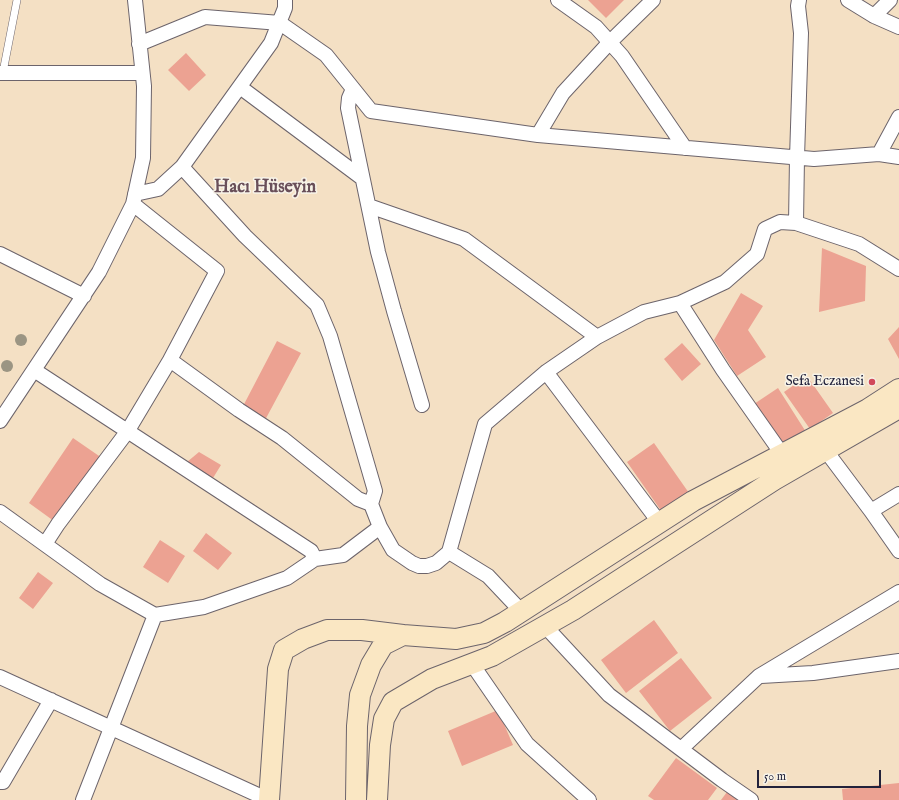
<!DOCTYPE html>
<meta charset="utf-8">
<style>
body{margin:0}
#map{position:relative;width:899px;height:800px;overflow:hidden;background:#f4e0c4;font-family:"IM FELL English",serif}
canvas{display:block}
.scale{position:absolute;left:757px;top:770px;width:124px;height:18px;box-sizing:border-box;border:2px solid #22223b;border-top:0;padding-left:5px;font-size:12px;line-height:14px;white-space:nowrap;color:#22223b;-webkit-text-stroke:3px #f7f3e8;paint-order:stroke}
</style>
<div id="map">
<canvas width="899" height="800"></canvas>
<div class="scale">50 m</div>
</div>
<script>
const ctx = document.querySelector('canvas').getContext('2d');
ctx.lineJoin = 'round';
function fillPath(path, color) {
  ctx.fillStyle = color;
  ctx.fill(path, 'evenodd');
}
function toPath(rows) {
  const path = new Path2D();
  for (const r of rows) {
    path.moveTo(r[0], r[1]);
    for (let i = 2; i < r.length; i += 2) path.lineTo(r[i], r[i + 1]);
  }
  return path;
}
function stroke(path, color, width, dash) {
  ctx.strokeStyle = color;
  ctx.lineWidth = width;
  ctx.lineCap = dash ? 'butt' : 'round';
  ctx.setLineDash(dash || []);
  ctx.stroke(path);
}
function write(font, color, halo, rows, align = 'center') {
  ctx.font = font + ' "IM FELL English",serif';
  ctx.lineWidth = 3;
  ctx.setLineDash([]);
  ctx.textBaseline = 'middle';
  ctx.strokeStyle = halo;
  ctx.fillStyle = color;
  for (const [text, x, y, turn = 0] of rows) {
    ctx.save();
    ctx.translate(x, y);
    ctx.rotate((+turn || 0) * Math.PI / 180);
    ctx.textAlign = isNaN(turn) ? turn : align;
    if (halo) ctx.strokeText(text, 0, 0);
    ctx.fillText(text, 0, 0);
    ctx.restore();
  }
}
const building = toPath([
 [588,0,624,0,606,18],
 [186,53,206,75,189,91,168,70],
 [822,248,866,266,865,301,819,312],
 [741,293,763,306,748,330,766,357,737,376,714,340],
 [899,327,899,359,888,339],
 [277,341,301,353,264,422,241,410],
 [682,343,701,364,682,381,664,359],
 [807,376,833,413,810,429,784,392],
 [778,388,806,432,782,448,754,404],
 [73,438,102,458,58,524,29,503],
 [654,443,689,493,662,512,627,462],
 [199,452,221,465,213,478,187,462],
 [206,533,232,553,218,570,193,551],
 [160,540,185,556,168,583,143,567],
 [38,572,53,583,33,609,19,598],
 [654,620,678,653,626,693,601,660],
 [681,658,712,698,670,731,639,691],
 [498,710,513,745,462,766,448,731],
 [676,758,717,788,708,800,654,800,648,796],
 [899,783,899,800,843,800,842,789],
 [727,792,738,800,721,800]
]);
const lane = toPath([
 [3,72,17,0]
]);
const street = toPath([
 [558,0,596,27,622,56,685,148],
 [848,0,874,16],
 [890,0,874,16,899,27],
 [139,44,205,17,280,23,326,55,371,111,538,135,814,159,879,154,899,157],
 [0,73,142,73],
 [240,87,362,178],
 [353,89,349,98,348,108,378,252,394,311,422,405],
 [538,135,563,93,609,43,653,0],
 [879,154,899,117],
 [182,167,245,236,317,305,330,336,375,491,371,504],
 [135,194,158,189,182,167,271,43,285,8,285,0],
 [369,206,464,239,597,337],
 [796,223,797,158,801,33,798,6,799,0],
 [0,254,84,296],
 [680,303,723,370,782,454],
 [170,360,239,410,282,438,358,499,371,504,380,527,393,550,412,563,419,566,427,566,436,563,449,552,485,424,546,372,597,337,644,312,680,303,725,282,757,254,765,229,780,222,796,223,859,244,899,269],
 [34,370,311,551,315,559],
 [546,372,659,522],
 [0,421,99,272,133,204,143,158,144,86,135,0],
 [826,451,871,511,899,551],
 [871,511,899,494],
 [0,512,100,584,155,615,204,607,287,578,315,559,343,555,380,527],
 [45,544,58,524,127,432,170,360,217,271,133,204],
 [449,552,488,576,522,612],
 [545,626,609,695,722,780,751,800],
 [472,664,527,744,589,800],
 [761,676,813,673,899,661],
 [0,677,269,800],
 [681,749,759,676,899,592],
 [0,782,3,782,51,700],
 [83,800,155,615]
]);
const secondary = toPath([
 [269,800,278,669,284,650,303,639,327,630,362,630,403,635],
 [356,800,357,726,360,695,371,665,383,645,403,635,456,639,484,633,505,622,693,501,868,409,899,389],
 [377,800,380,745,384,719,393,702,432,679,492,656,573,610,774,480,899,408]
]);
const trees = [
 [21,340],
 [7,366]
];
const markers = [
 [872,382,4,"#d1495b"]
];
const poiNames = [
 ["Sefa Eczanesi",864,382]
];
const districtNames = [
 ["Hacı Hüseyin",265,188]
];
fillPath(building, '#eca292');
stroke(lane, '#6c646b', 8);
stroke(street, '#6c646b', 16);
stroke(secondary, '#6c646b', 22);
stroke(lane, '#fff', 7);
stroke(street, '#fff', 14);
stroke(secondary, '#fae7c3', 20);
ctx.fillStyle = '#9b9583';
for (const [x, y] of trees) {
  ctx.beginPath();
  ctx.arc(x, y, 6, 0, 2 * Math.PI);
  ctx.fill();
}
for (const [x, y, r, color] of markers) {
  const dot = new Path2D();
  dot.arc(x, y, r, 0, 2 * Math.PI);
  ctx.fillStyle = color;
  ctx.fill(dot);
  stroke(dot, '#f7f3e8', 1.5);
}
write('14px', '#22223b', '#f7f3e8', poiNames, 'right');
write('bold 18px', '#694f59', '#f7f3e8', districtNames);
</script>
